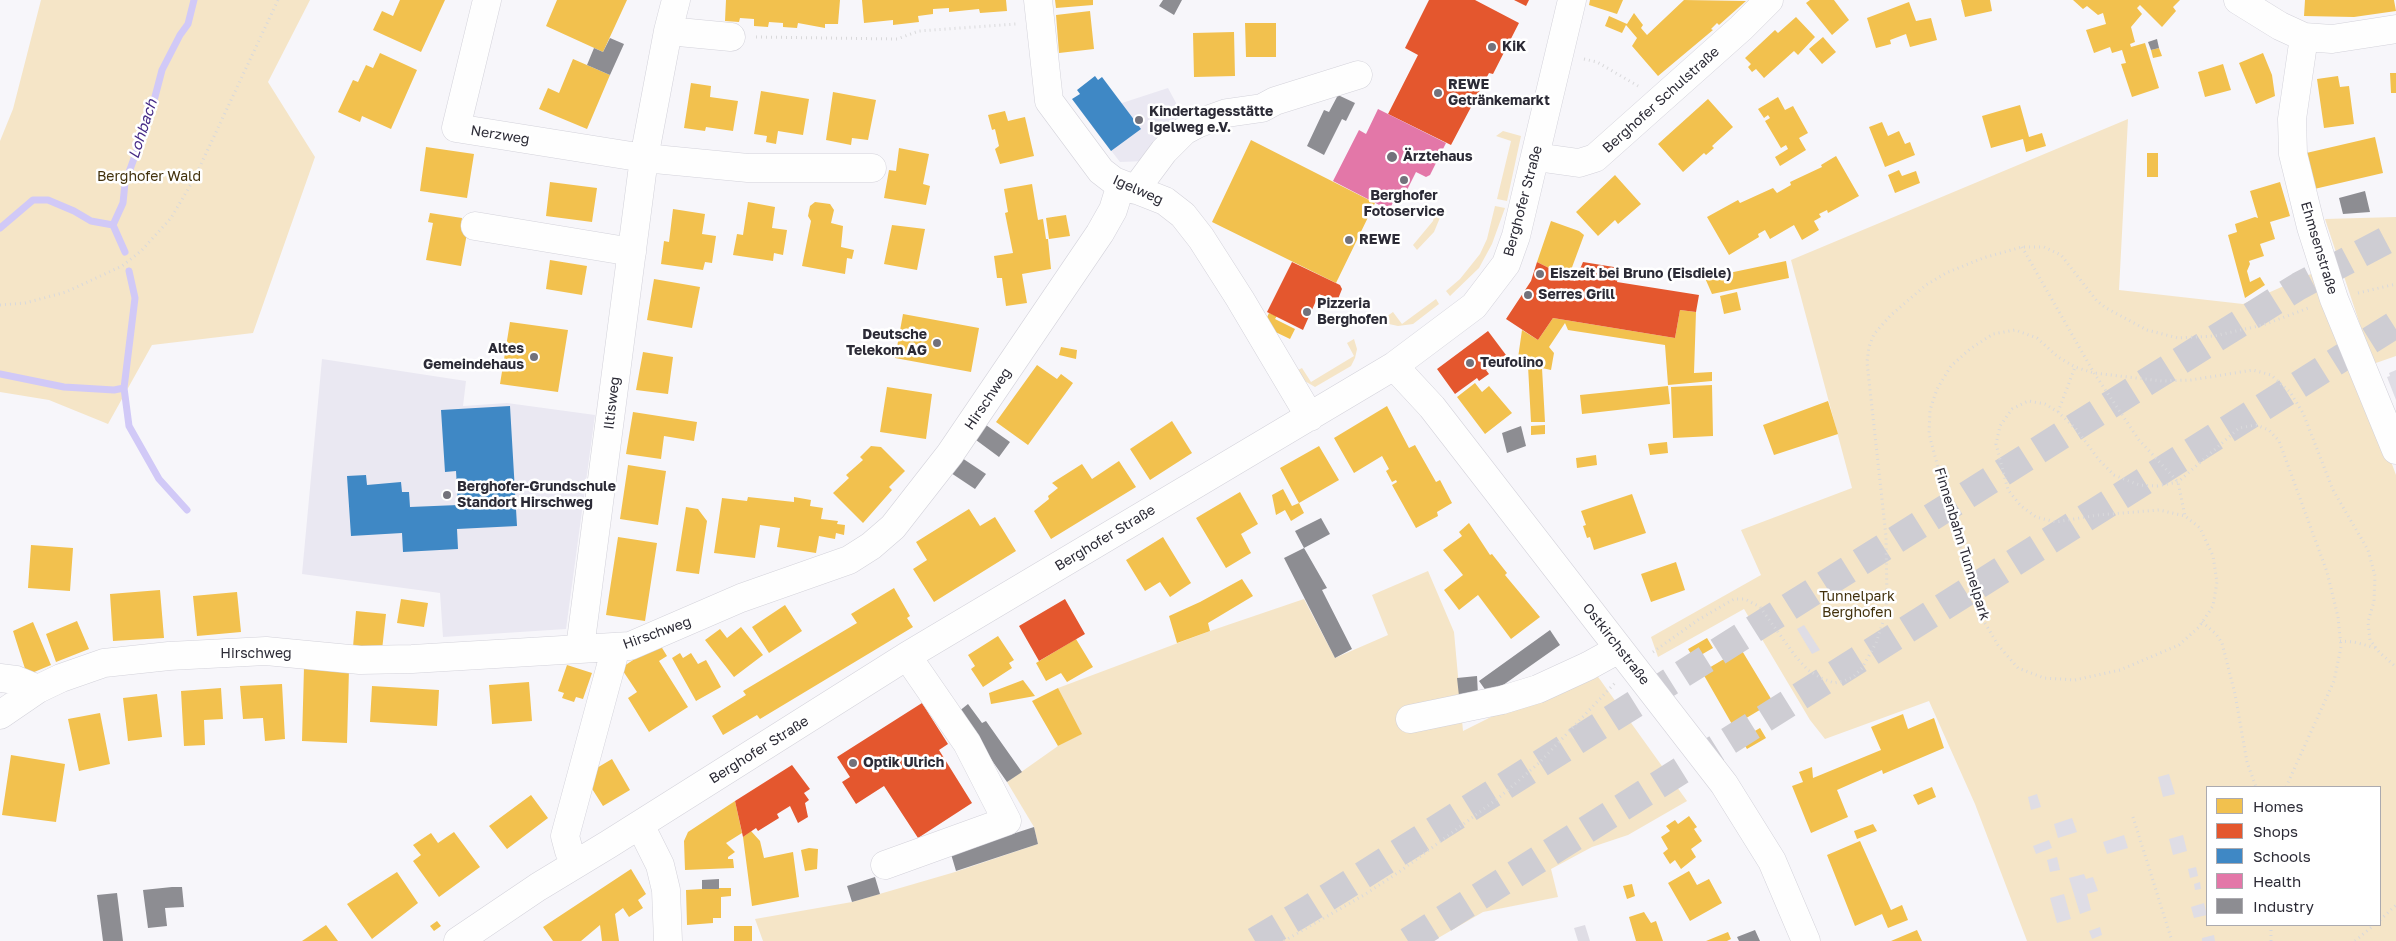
<!DOCTYPE html>
<meta charset="utf-8">
<style>
body{margin:0}
#map{position:relative;width:2396px;height:941px;overflow:hidden;background:#f7f6fa;font-family:"Golos Text",sans-serif}
canvas{display:block}
.legend{position:absolute;left:2206px;top:786px;width:175px;height:140px;box-sizing:border-box;background:#fff;border:1px solid #abaaaf;margin:0;padding:6px 9px;list-style:none;font-size:15px;color:#2c2b36}
.legend li{display:flex;align-items:center;gap:10px;height:25px}
.legend b{width:25px;border:1px solid #abaaaf}
</style>
<div id="map">
<canvas width="2396" height="941"></canvas>
<ul class="legend">
<li><b style="height:14px;background:#f2c14e"></b>Homes</li>
<li><b style="height:14px;background:#e4572e"></b>Shops</li>
<li><b style="height:14px;background:#3f88c5"></b>Schools</li>
<li><b style="height:14px;background:#e377a8"></b>Health</li>
<li><b style="height:14px;background:#8d8d92"></b>Industry</li>
</ul>
</div>
<script>
const ctx = document.querySelector('canvas').getContext('2d');
ctx.lineJoin = 'round';
function fillPath(path, color) {
  ctx.fillStyle = color;
  ctx.fill(path, 'evenodd');
}
function toPath(rows) {
  const path = new Path2D();
  for (const r of rows) {
    path.moveTo(r[0], r[1]);
    for (let i = 2; i < r.length; i += 2) path.lineTo(r[i], r[i + 1]);
  }
  return path;
}
function stroke(path, color, width, dash) {
  ctx.strokeStyle = color;
  ctx.lineWidth = width;
  ctx.lineCap = dash ? 'butt' : 'round';
  ctx.setLineDash(dash || []);
  ctx.stroke(path);
}
function write(font, color, halo, rows, align = 'center') {
  ctx.font = font + ' "Golos Text",sans-serif';
  ctx.lineWidth = 5;
  ctx.setLineDash([]);
  ctx.textBaseline = 'middle';
  ctx.strokeStyle = halo;
  ctx.fillStyle = color;
  for (const [text, x, y, turn = 0] of rows) {
    ctx.save();
    ctx.translate(x, y);
    ctx.rotate((+turn || 0) * Math.PI / 180);
    ctx.textAlign = isNaN(turn) ? turn : align;
    if (halo) ctx.strokeText(text, 0, 0);
    ctx.fillText(text, 0, 0);
    ctx.restore();
  }
}
const built = toPath([
 [1168,88,1182,114,1146,161,1120,162,1092,126,1122,103],
 [322,359,466,381,463,406,507,403,595,415,566,629,443,637,440,593,302,574]
]);
const green = toPath([
 [41,0,310,0,268,82,315,157,253,333,152,345,108,424,49,400,0,392,0,141,13,109],
 [2128,119,2119,290,2243,304,2320,270,2396,475,2396,941,2027,941,1975,804,1929,701,1825,739,1810,720,1744,609,1658,657,1651,637,1761,575,1741,530,1852,488,1791,260],
 [2207,787,2380,787,2380,925,2207,925],
 [1503,131,1521,136,1507,201,1497,199,1511,141,1496,136],
 [1437,206,1444,208,1434,232,1417,250,1413,245,1433,221],
 [1495,206,1505,208,1492,244,1479,268,1450,296,1446,291,1460,279,1480,254,1487,239],
 [2396,217,2396,356,2373,364,2325,219],
 [1436,299,1439,304,1413,324,1398,326,1389,324,1383,319,1393,312,1402,324],
 [1354,339,1357,349,1355,358,1351,366,1315,387,1303,380,1298,370,1302,368,1311,382,1354,356,1347,343],
 [1428,571,1454,632,1463,731,1591,667,1687,801,1628,835,1592,847,1551,869,1558,897,1483,912,1433,941,763,941,755,919,852,902,955,872,1038,844,1034,827,1007,782,1058,746,1081,734,1058,688,1210,631,1304,599,1335,658,1388,635,1372,595]
]);
const homes = toPath([
 [400,0,445,0,421,52,373,30,382,11,393,16],
 [557,0,627,0,603,52,546,26],
 [726,0,840,0,838,24,825,24,825,28,798,23,797,28,783,27,783,17,783,23,769,22,768,27,754,26,754,19,740,18,739,22,725,21],
 [862,0,1006,0,1007,11,980,13,979,9,949,12,949,8,933,9,933,14,918,16,919,22,893,25,893,20,864,23],
 [1055,0,1093,0,1093,5,1056,8],
 [1590,0,1623,0,1617,14,1589,5],
 [1684,0,1746,1,1719,25,1717,23,1711,29,1713,30,1658,76,1632,46,1637,38,1626,25,1622,33,1605,26,1609,16,1627,24,1634,13,1643,25,1641,28,1647,35],
 [1810,0,1834,0,1849,20,1832,35,1806,3],
 [1961,0,1990,0,1992,11,1965,17],
 [2073,0,2180,0,2173,7,2176,11,2162,27,2140,5,2137,8,2142,14,2131,27,2135,42,2130,44,2131,47,2145,43,2159,88,2132,97,2121,64,2126,63,2122,50,2112,53,2110,47,2094,53,2086,30,2106,24,2103,13,2098,15,2087,6,2083,9],
 [2305,0,2394,0,2396,11,2354,17,2304,16],
 [1909,2,1916,21,1931,18,1937,40,1910,47,1906,34,1890,40,1891,44,1876,48,1867,18],
 [1090,11,1094,49,1059,53,1056,15],
 [1796,17,1815,37,1798,55,1794,51,1764,78,1756,69,1752,72,1748,67,1751,64,1745,58,1775,30,1778,33],
 [1245,23,1276,23,1276,57,1246,57],
 [1234,32,1235,76,1194,77,1193,33],
 [1823,37,1836,52,1822,64,1809,49],
 [2159,48,2162,56,2153,58,2151,50],
 [380,53,417,70,391,129,362,116,360,122,338,112,353,80,358,82,366,65,373,68],
 [2263,53,2272,75,2275,96,2256,104,2239,63],
 [573,59,610,75,587,129,539,109,548,88,559,93],
 [2223,64,2231,90,2205,97,2198,72],
 [2390,73,2396,73,2396,93,2391,93],
 [2338,76,2340,87,2349,86,2354,124,2324,128,2317,79],
 [691,83,711,86,710,97,738,101,733,131,706,127,705,131,684,128],
 [761,91,809,99,803,135,778,131,776,144,766,142,767,136,754,134],
 [833,92,876,100,868,140,852,138,851,145,826,140],
 [1778,97,1785,110,1793,106,1808,133,1799,138,1806,150,1780,166,1775,157,1788,149,1786,145,1781,148,1765,121,1770,118,1768,115,1764,118,1758,109],
 [1708,99,1733,127,1712,146,1714,148,1706,155,1704,153,1683,172,1658,144],
 [2020,105,2029,137,2042,133,2046,146,2026,152,2023,139,1991,148,1982,116],
 [1005,111,1008,121,1025,117,1034,156,1000,164,995,149,999,146,995,129,992,130,988,115],
 [1882,122,1888,136,1899,131,1905,144,1910,142,1915,155,1885,167,1869,127],
 [2375,137,2383,173,2310,190,2302,154],
 [1251,140,1375,203,1336,283,1212,222],
 [426,147,474,154,467,198,420,191],
 [899,148,929,154,923,184,930,186,926,205,884,198,889,170,896,171],
 [2147,153,2158,153,2158,177,2147,177],
 [1836,156,1859,196,1828,213,1827,210,1819,214,1821,217,1814,221,1819,230,1802,240,1794,225,1770,239,1765,230,1758,234,1759,237,1729,255,1707,217,1738,200,1740,203,1773,188,1777,193,1791,185,1790,182,1822,167,1821,165],
 [1899,170,1902,176,1916,171,1920,183,1895,193,1888,175],
 [1615,175,1641,204,1618,224,1615,220,1598,236,1576,212],
 [550,182,597,188,592,222,546,216],
 [2280,182,2290,216,2270,222,2275,239,2260,244,2264,256,2249,261,2250,264,2247,271,2250,282,2260,277,2265,285,2245,298,2228,235,2237,232,2235,224,2255,217,2258,218,2250,191],
 [1032,184,1038,220,1043,219,1046,239,1048,239,1051,269,1022,274,1027,303,1006,306,1002,278,997,278,994,256,1013,253,1005,213,1008,212,1004,189],
 [748,202,775,207,772,228,787,230,783,255,774,253,773,261,733,255,737,234,743,235],
 [815,202,830,204,834,210,831,223,843,226,841,247,854,250,852,259,847,258,845,274,802,266,811,221,808,216,810,206],
 [673,209,705,214,702,234,716,236,712,263,705,262,703,270,661,264,664,241,669,242],
 [430,213,462,218,461,227,468,228,461,266,426,260,433,223,428,222],
 [1066,215,1070,236,1049,239,1046,218],
 [1551,221,1579,231,1584,235,1571,270,1568,269,1565,276,1537,262],
 [892,225,925,229,917,270,884,264],
 [550,260,587,266,582,295,546,289],
 [1786,261,1789,278,1712,294,1705,278],
 [654,279,700,287,692,328,647,320],
 [1737,292,1741,310,1724,314,1720,296],
 [1680,310,1696,312,1694,373,1712,372,1712,381,1668,385,1665,345,1568,330,1565,323,1549,347,1554,353,1551,370,1542,368,1545,422,1531,422,1528,366,1517,365,1522,330,1538,340,1553,318,1675,338],
 [1269,313,1277,316,1275,319,1295,329,1290,339,1263,326],
 [903,314,979,328,971,372,895,358],
 [510,322,568,330,558,392,500,384],
 [1061,347,1077,350,1076,359,1059,355],
 [643,352,673,357,668,394,636,390],
 [1037,365,1057,379,1061,374,1073,383,1028,445,996,422],
 [1475,383,1482,392,1489,386,1512,413,1485,434,1457,397],
 [1712,385,1713,436,1673,438,1671,387],
 [1668,386,1670,404,1582,414,1580,395],
 [887,387,932,394,926,439,880,432],
 [1828,401,1838,434,1774,455,1763,425],
 [1387,406,1409,448,1415,445,1436,482,1440,480,1452,503,1437,512,1438,516,1416,528,1392,485,1397,482,1396,480,1392,482,1386,471,1389,469,1382,456,1354,473,1334,438],
 [633,412,697,422,694,441,664,436,661,459,626,454],
 [1172,421,1192,453,1150,480,1130,449],
 [1545,425,1545,434,1531,435,1531,426],
 [1667,442,1668,453,1650,455,1648,444],
 [871,446,881,447,905,471,889,487,892,490,863,523,833,493,849,478,846,475,863,460,860,457],
 [1319,446,1339,480,1299,503,1280,468],
 [1596,455,1597,465,1577,468,1576,458],
 [1119,461,1136,487,1051,539,1034,511,1049,499,1048,496,1058,488,1052,483,1082,464,1092,479],
 [628,465,666,471,658,525,620,519],
 [1283,489,1292,506,1299,503,1304,513,1291,521,1285,510,1276,515,1272,495],
 [1240,492,1258,524,1241,534,1251,553,1226,568,1196,518],
 [1632,494,1646,533,1594,550,1590,537,1587,538,1583,526,1586,525,1581,511],
 [748,497,794,502,794,497,811,500,810,506,823,508,821,519,838,521,837,524,845,525,844,535,836,533,835,539,819,536,816,553,777,547,780,528,760,525,755,558,714,553,722,498,747,501],
 [686,507,698,509,707,521,699,574,676,571],
 [969,509,980,526,995,517,1016,551,934,602,913,569,927,560,916,542],
 [1469,523,1490,555,1492,554,1507,573,1505,575,1540,617,1511,639,1478,595,1459,610,1444,590,1463,575,1443,550,1462,536,1459,532],
 [618,537,657,543,645,621,606,615],
 [1163,537,1191,583,1170,597,1160,582,1145,591,1126,560],
 [31,545,73,548,70,591,28,588],
 [1676,562,1685,590,1651,602,1641,574],
 [1242,579,1253,596,1208,623,1210,631,1177,643,1169,616,1200,602],
 [894,588,910,616,907,618,913,627,760,719,757,715,723,735,712,716,746,695,743,691,857,623,851,614],
 [160,590,164,638,113,641,110,594],
 [237,592,241,632,197,636,193,596],
 [401,599,428,603,424,627,397,623],
 [785,605,802,631,769,653,752,627],
 [356,611,386,614,382,650,353,647],
 [77,621,89,649,56,662,46,634],
 [33,622,51,665,27,675,13,631],
 [741,627,763,655,734,677,705,640,720,629,727,638],
 [998,636,1014,660,1009,663,1012,668,983,687,971,669,975,666,968,655],
 [1707,638,1713,648,1694,659,1688,649],
 [1076,639,1093,667,1067,682,1061,673,1046,681,1036,663],
 [659,643,667,656,659,661,688,707,649,732,628,698,637,692,621,668],
 [1741,649,1773,702,1733,726,1702,672],
 [680,653,683,658,691,653,698,664,706,660,721,687,696,701,672,658],
 [567,665,592,673,583,699,576,697,574,702,562,698,564,693,558,691],
 [304,667,349,669,347,743,302,741],
 [1023,680,1035,696,991,704,989,693],
 [529,682,532,721,492,724,489,685],
 [282,684,285,739,265,741,263,718,243,719,240,686],
 [372,686,439,690,437,726,370,722],
 [221,688,223,719,204,720,205,745,184,746,181,691],
 [1058,688,1082,734,1058,746,1032,701],
 [157,694,162,737,128,741,123,698],
 [100,713,110,764,79,771,68,719],
 [1903,714,1908,729,1934,718,1944,748,1883,774,1882,770,1837,790,1848,817,1811,833,1792,786,1803,782,1799,772,1812,767,1813,778,1881,750,1871,727],
 [1760,728,1766,738,1747,749,1741,739],
 [11,755,65,764,56,822,2,815],
 [612,759,630,790,603,806,589,784,590,772],
 [1932,787,1936,797,1918,805,1913,795],
 [531,795,548,818,507,849,489,826],
 [735,801,742,833,726,843,735,852,728,857,728,859,733,859,734,868,685,870,684,841,688,832],
 [1689,816,1697,827,1694,829,1702,841,1691,849,1696,857,1681,869,1675,860,1670,864,1663,853,1668,849,1661,837,1670,831,1666,826,1675,820,1678,824],
 [1873,824,1877,831,1857,839,1854,831],
 [751,831,760,841,764,858,793,852,799,897,752,906,743,837],
 [454,832,480,867,439,897,413,861,421,855,413,845,431,833,438,843],
 [1860,841,1891,910,1902,905,1908,920,1888,928,1882,914,1855,926,1827,855],
 [809,848,818,849,817,869,805,871,801,850],
 [631,869,646,894,638,900,643,908,629,917,623,908,615,914,619,941,602,941,600,925,581,941,553,941,543,927],
 [1689,871,1697,885,1709,879,1722,903,1690,921,1668,883],
 [397,872,418,903,372,939,347,904],
 [1632,884,1635,896,1627,899,1623,886],
 [720,888,731,888,731,896,721,897,721,918,713,918,713,923,687,925,686,890],
 [1644,912,1651,923,1656,921,1663,941,1636,941,1629,917],
 [437,921,441,926,434,931,430,926],
 [326,925,338,941,302,941],
 [734,926,752,926,752,941,734,941],
 [1917,930,1922,941,1891,941],
 [1728,932,1731,939,1727,941,1706,941]
]);
const shops = toPath([
 [1429,0,1475,0,1519,23,1493,74,1489,73,1451,145,1388,114,1418,55,1405,48],
 [1514,0,1529,0,1526,6],
 [1292,262,1340,285,1342,289,1338,299,1333,300,1319,294,1303,330,1267,312],
 [1537,262,1575,281,1583,262,1620,268,1617,282,1699,295,1696,312,1680,310,1675,338,1553,318,1538,340,1506,319,1531,281],
 [1488,331,1506,355,1486,370,1489,374,1479,381,1477,378,1455,394,1437,369],
 [1065,599,1085,634,1039,661,1019,626],
 [922,703,948,744,939,750,972,803,918,838,884,786,856,804,842,782,850,777,837,757],
 [792,765,810,789,804,793,809,800,805,803,808,817,798,823,790,806,777,814,779,818,758,831,756,828,743,837,735,801]
]);
const schools = toPath([
 [1095,76,1098,80,1102,77,1141,129,1111,151,1072,99,1080,94,1077,90],
 [510,406,517,526,457,529,458,549,403,552,402,533,351,536,347,476,366,475,367,485,401,482,402,492,409,492,410,507,458,505,456,471,445,472,441,410]
]);
const health = toPath([
 [1378,109,1446,143,1430,175,1426,177,1416,172,1402,200,1396,197,1389,210,1333,181,1359,130,1366,134]
]);
const industry = toPath([
 [1163,0,1182,0,1174,15,1159,6],
 [610,38,624,44,610,75,587,65,594,48,603,52],
 [2157,39,2159,48,2151,50,2148,42],
 [1338,95,1355,103,1346,121,1342,119,1324,155,1307,146,1324,110,1329,112],
 [2365,191,2370,212,2343,214,2339,198],
 [986,425,1010,442,999,457,976,440],
 [1521,426,1526,446,1507,453,1502,433],
 [962,458,986,474,975,489,951,473],
 [1321,518,1330,534,1304,548,1295,531],
 [1304,548,1327,588,1322,590,1352,649,1335,658,1284,558],
 [1550,630,1560,645,1489,695,1479,681],
 [1477,676,1478,695,1459,696,1457,678],
 [968,704,982,723,986,721,1022,772,1007,782,958,712],
 [1034,827,1038,844,956,871,951,854],
 [875,877,880,894,852,902,847,886],
 [719,879,719,889,702,889,702,880],
 [172,887,182,887,184,907,165,908,167,926,148,928,143,890],
 [117,893,123,941,103,941,97,895],
 [1755,930,1760,941,1739,941,1737,937]
]);
const stream = toPath([
 [113,225,125,252],
 [0,228,33,200,48,200,74,211,91,221,113,225,123,203,125,183,151,112,162,70,180,35,188,24,194,0],
 [0,374,64,387,114,390,124,388,135,298,129,271],
 [124,388,129,426,159,479,187,510]
]);
const building = toPath([
 [2396,370,2396,400,2387,377,2390,376,2389,373],
 [1804,625,1820,650,1812,654,1797,629],
 [2169,774,2175,794,2163,797,2158,777],
 [2037,794,2041,807,2031,810,2028,797],
 [2072,818,2077,832,2058,838,2054,824],
 [2124,835,2128,848,2107,854,2103,842],
 [2183,835,2187,851,2173,855,2169,839],
 [2049,840,2052,848,2036,854,2033,846],
 [2057,857,2060,870,2050,872,2047,860],
 [2196,867,2198,876,2190,878,2188,869],
 [2084,874,2086,879,2093,877,2098,891,2087,894,2091,910,2080,914,2069,878],
 [2200,882,2201,889,2195,890,2194,884],
 [2064,894,2071,919,2057,923,2050,898],
 [2204,903,2207,915,2194,918,2191,907],
 [1585,925,1590,941,1578,941,1574,928],
 [2100,927,2102,935,2092,939,2089,931],
 [2214,935,2215,941,2202,941,2202,938]
]);
const highwayTunnel = toPath([
 [1255,941,1309,909,2299,286,2396,235],
 [1408,941,2396,324]
]);
const path = toPath([
 [756,37,897,39,919,31,1016,24],
 [1584,59,1597,62,1638,86],
 [2022,247,2094,373,2139,440,2178,482,2185,516],
 [2358,293,2396,284],
 [0,305,25,303,66,292,122,266,141,251,171,218,194,179,278,0],
 [2058,412,2075,367],
 [2202,622,2216,634,2222,643,2235,694,2247,762,2256,787],
 [2340,641,2354,642,2376,648],
 [1653,652,1698,620,1734,599,1745,599,1760,607,1796,657,1808,670,1821,678,1834,683,1844,681,1853,677,1862,668,1876,643,1886,613,1887,598,1886,536,1867,362,1869,347,1874,334,1891,315,1926,285,1946,273,1983,258,2022,247,2044,247,2061,255,2097,301,2106,308,2147,330,2178,338,2214,336,2263,325,2311,307],
 [2286,787,2334,681,2341,647,2338,617,2327,572,2279,441,2269,430,2256,425,2239,428,2178,482,2157,486,2139,485,2114,475,2099,460,2076,429,2058,412,2045,404,2028,401,2012,409,2000,426,1996,444,2008,490,2021,506,2036,517,2056,522,2098,515,2159,510,2185,516,2200,528,2213,556,2217,582,2213,606,2199,627,2179,645,2120,670,2075,680,2044,678,2018,668,1998,645,1982,618,1952,519,1929,434,1930,410,1937,389,1951,366,1970,349,1993,334,2015,330,2037,338,2058,357,2075,367,2094,373,2162,381,2191,380,2253,370,2271,375,2290,392,2303,413,2333,490,2368,550,2375,576,2374,601,2368,622,2370,640,2379,652,2396,667],
 [2133,817,2172,941],
 [2380,920,2396,905],
 [1284,941,1364,895,1402,870,1501,796,1540,762,1615,683],
 [2271,941,2271,925],
 [2355,941,2374,925]
]);
const minor = toPath([
 [487,0,456,128,644,158,748,168,872,168],
 [1038,0,1049,101,1101,171,1114,181,1165,201,1183,215,1201,238,1240,299,1310,417],
 [2238,0,2280,26,2304,37,2332,39,2396,29],
 [668,31,731,37],
 [2304,37,2292,119,2293,154,2311,227,2334,299,2396,450],
 [1536,157,1579,163,1595,158,1741,28,1769,0],
 [1135,190,1164,151,1184,131,1199,123,1227,113,1262,108,1275,101,1358,75],
 [475,226,632,252],
 [1394,366,1432,407,1724,784,1772,861,1806,941],
 [580,648,644,158,668,31,676,0],
 [0,678,16,680,38,689],
 [0,715,38,689,61,678,104,663,169,656,266,651,360,660,412,659,630,646,741,598,849,560,871,546,893,527,950,454,1100,233,1113,210,1121,184],
 [1410,719,1502,700,1538,689,1588,666,1619,649],
 [640,825,660,865,666,890,668,941],
 [576,864,569,851,565,836,616,647],
 [885,865,1007,821,967,743,907,656],
 [458,941,538,887,609,844,907,656,1394,366,1474,306,1506,264,1516,236,1572,0]
]);
const markers = [
 [1492,47,5,"#73727b"],
 [1438,93,5,"#73727b"],
 [1139,120,5,"#73727b"],
 [1392,157,6,"#73727b"],
 [1404,180,5,"#73727b"],
 [1349,240,5,"#73727b"],
 [1540,274,5,"#73727b"],
 [1528,295,5,"#73727b"],
 [1307,312,5,"#73727b"],
 [937,343,5,"#73727b"],
 [534,357,5,"#73727b"],
 [1470,363,5,"#73727b"],
 [447,495,5,"#73727b"],
 [853,763,5,"#73727b"]
];
const poiNames = [
 ["KiK",1502,47],
 ["REWE",1448,85],
 ["Getränkemarkt",1448,101],
 ["Kindertagesstätte",1149,112],
 ["Igelweg e.V.",1149,128],
 ["Ärztehaus",1403,157],
 ["Berghofer",1404,196,"center"],
 ["Fotoservice",1404,212,"center"],
 ["REWE",1359,240],
 ["Eiszeit bei Bruno (Eisdiele)",1550,274],
 ["Serres Grill",1538,295],
 ["Pizzeria",1317,304],
 ["Berghofen",1317,320],
 ["Deutsche",927,335,"right"],
 ["Telekom AG",927,351,"right"],
 ["Altes",524,349,"right"],
 ["Gemeindehaus",524,365,"right"],
 ["Teufolino",1480,363],
 ["Berghofer-Grundschule",457,487],
 ["Standort Hirschweg",457,503],
 ["Optik Ulrich",863,763]
];
const streetNames = [
 ["Berghofer Schulstraße",1661,100,-42],
 ["Nerzweg",500,135,9],
 ["Igelweg",1138,190,24],
 ["Berghofer Straße",1523,201,-75],
 ["Ehmsenstraße",2319,248,73],
 ["Hirschweg",988,399,-56],
 ["Iltisweg",612,403,-83],
 ["Berghofer Straße",1105,538,-31],
 ["Finnenbahn Tunnelpark",1962,544,73],
 ["Hirschweg",657,633,-20],
 ["Ostkirchstraße",1616,644,52],
 ["Hirschweg",256,654],
 ["Berghofer Straße",759,750,-32]
];
const parkNames = [
 ["Berghofer Wald",149,177],
 ["Tunnelpark",1857,597],
 ["Berghofen",1857,613]
];
const waterNames = [
 ["Lohbach",143,129,-72]
];
fillPath(built, '#eae8f2');
fillPath(green, '#f5e5c7');
fillPath(homes, '#f2c14e');
fillPath(shops, '#e4572e');
fillPath(schools, '#3f88c5');
fillPath(health, '#e377a8');
fillPath(industry, '#8d8d92');
stroke(stream, '#d1c9f7', 7);
fillPath(building, '#dfdde5');
stroke(highwayTunnel, '#cecdd3', 28, [28, 14]);
stroke(minor, '#d3d2da', 29);
stroke(path, '#d9d9db', 3, [1, 4]);
stroke(minor, '#fefefe', 28);
for (const [x, y, r, color] of markers) {
  const dot = new Path2D();
  dot.arc(x, y, r, 0, 2 * Math.PI);
  ctx.fillStyle = color;
  ctx.fill(dot);
  stroke(dot, '#fff', 2);
}
write('bold 14px', '#2c2b36', '#fff', poiNames, 'left');
write('14px', '#2c2b36', '#fff', streetNames);
write('14px', '#42310c', '#fff', parkNames);
write('italic 15px', '#472c87', '#fff', waterNames);
</script>
